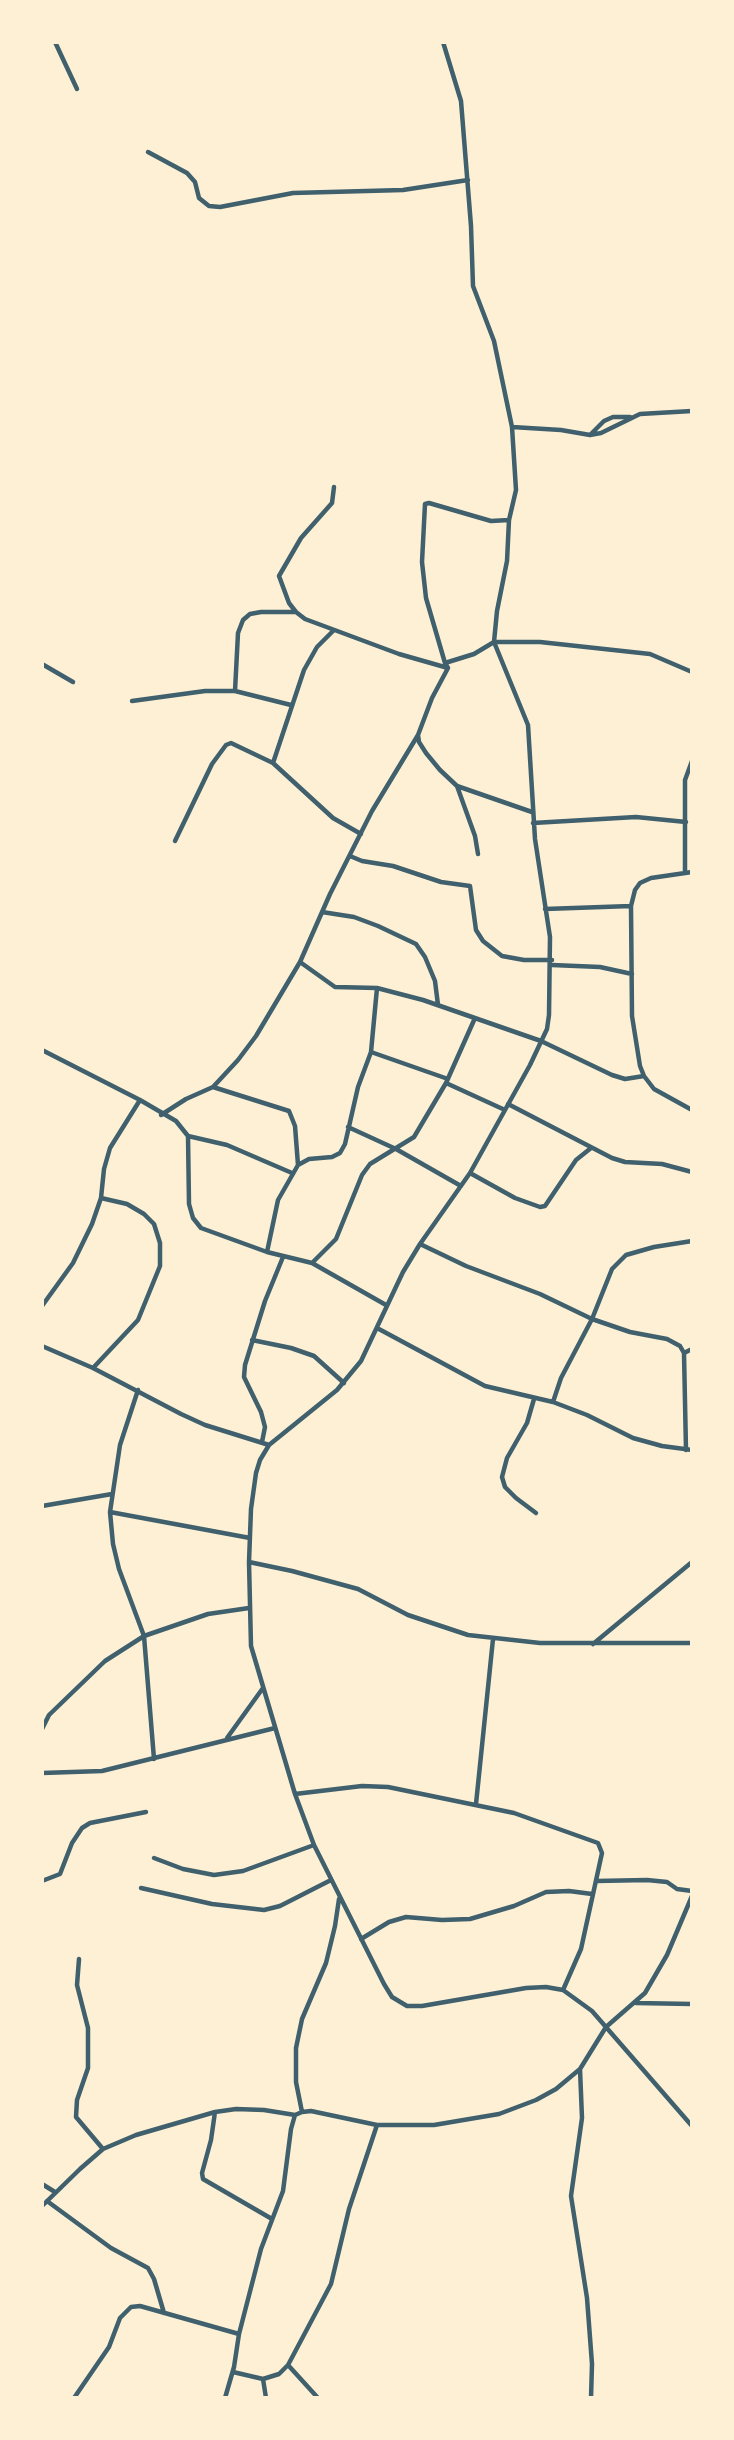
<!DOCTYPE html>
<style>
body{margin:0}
#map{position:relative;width:734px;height:2440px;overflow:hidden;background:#fdf0d5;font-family:"Sofia Sans Condensed",sans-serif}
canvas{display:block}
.frame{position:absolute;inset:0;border:44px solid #fdf0d5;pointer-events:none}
</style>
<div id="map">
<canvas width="734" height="2440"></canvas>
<div class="frame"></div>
</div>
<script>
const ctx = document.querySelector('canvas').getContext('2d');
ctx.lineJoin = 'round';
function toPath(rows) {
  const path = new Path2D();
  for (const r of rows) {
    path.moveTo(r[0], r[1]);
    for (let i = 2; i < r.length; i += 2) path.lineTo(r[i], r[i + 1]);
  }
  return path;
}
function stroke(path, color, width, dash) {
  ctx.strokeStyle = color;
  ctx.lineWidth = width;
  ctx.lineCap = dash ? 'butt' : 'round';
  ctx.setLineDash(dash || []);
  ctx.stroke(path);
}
const minor = toPath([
 [55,42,77,89],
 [443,42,461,101,471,226,473,286,494,341,512,427,516,490,509,520,507,561,497,611,494,642,528,725,535,839,550,937,549,1015,547,1029,530,1065,470,1173,420,1244,403,1272,361,1361,337,1390,269,1445,260,1460,256,1473,251,1509,249,1562,251,1646,295,1794,314,1845,384,1984,392,1997,407,2006,422,2006,526,1988,546,1987,563,1990,592,2011,692,2126],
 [148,152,187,173,195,182,199,198,209,206,220,207,293,193,403,190,468,180],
 [512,427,561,430,590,435,601,433,640,414,692,411],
 [590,435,604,421,613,417,630,417],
 [334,487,332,503,301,538,279,576,289,603,296,612,305,619,399,654,448,668,445,663,474,654,494,642,540,642,650,654,692,672],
 [445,663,426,598,422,562,425,504,429,503,491,521,509,520],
 [42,664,73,682],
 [235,691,238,633,243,620,250,614,261,612,296,612],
 [132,701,205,691,235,691,291,705],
 [418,735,419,742,426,753,440,770,457,786,532,812],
 [273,763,304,670,317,647,333,631],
 [457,786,475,836,478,854],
 [533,823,636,817,686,822],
 [175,841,212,764,226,745,231,743,273,763,333,818,361,834],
 [350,856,362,861,393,866,441,882,470,886,476,930,483,941,502,956,524,960,552,960],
 [692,872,651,878,640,883,635,890,631,906,632,1016,640,1066,644,1076,654,1089,692,1110],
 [685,873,685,780,692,761],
 [545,909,631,906],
 [322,912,354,917,378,926,416,944,425,957,435,981,438,1005],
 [300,962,335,987,377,988,423,1000,541,1041,612,1075,625,1079,644,1076],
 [552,965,600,967,632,974],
 [42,1050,140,1100,176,1121,188,1136,189,1204,193,1218,201,1228,267,1252,312,1263,386,1305],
 [371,1052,448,1079],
 [446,1083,505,1110],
 [213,1087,289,1111,295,1126,298,1165],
 [508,1104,612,1158,625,1162,662,1164,692,1172],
 [161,1115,186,1099,213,1087,238,1060,256,1036,300,962,330,894,372,811,418,735,432,698,448,668],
 [348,1127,396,1149,461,1186],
 [188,1136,227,1145,292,1173],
 [470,1173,515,1198,540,1207,545,1206,576,1160,591,1148],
 [420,1244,466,1266,540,1294,592,1319,630,1332,667,1339,680,1346,684,1353,686,1450],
 [267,1252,278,1200,298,1165,309,1159,332,1157,340,1153,345,1144,358,1087,371,1052,377,988],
 [312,1263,336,1239,362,1175,370,1164,414,1137,446,1083,475,1018],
 [42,1306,73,1263,92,1224,101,1198,104,1169,110,1148,140,1100],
 [377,1328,485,1386,553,1402,587,1415,633,1438,662,1446,692,1450],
 [252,1340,291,1348,314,1356,344,1383],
 [42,1346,93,1368,181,1414,205,1425,269,1445],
 [684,1353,692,1349],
 [93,1368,138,1320,160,1266,160,1243,154,1224,144,1214,127,1204,101,1198],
 [138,1390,120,1445,110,1512,113,1544,119,1569,144,1636,154,1759],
 [534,1399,527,1423,507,1458,502,1477,505,1487,516,1498,536,1513],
 [553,1402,561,1378,592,1319,612,1269,626,1255,654,1247,692,1241],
 [262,1442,265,1427,261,1412,244,1377,245,1365,265,1301,283,1257],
 [42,1506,112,1494],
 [110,1512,250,1538],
 [249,1562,292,1571,358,1589,408,1615,468,1635,540,1643,692,1643],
 [593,1644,692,1562],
 [42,1729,49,1715,105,1661,144,1636,208,1614,249,1608],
 [227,1738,263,1688],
 [42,1773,102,1771,275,1728],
 [295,1794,362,1786,388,1787,514,1813,598,1843,602,1853,581,1949,563,1990],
 [476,1804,493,1639],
 [154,1858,183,1869,214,1875,243,1871,314,1845],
 [42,1881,60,1874,72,1843,82,1828,90,1823,146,1812],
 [596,1881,647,1880,667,1882,677,1889,692,1891],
 [141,1888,212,1904,264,1910,280,1906,331,1880],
 [361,1939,389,1922,406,1917,442,1920,470,1919,514,1906,546,1892,569,1891,592,1894],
 [79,1959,77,1985,88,2028,88,2068,77,2100,76,2117,103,2149],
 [636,2003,692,2004],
 [580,2069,582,2118,571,2196,587,2298,592,2364,591,2398],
 [215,2112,211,2140,202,2173,203,2179,272,2219],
 [302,2112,296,2082,296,2048,302,2019,326,1963,335,1926,339,1899],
 [42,2184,55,2192],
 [47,2201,111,2248,148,2268,154,2279,164,2313],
 [42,2206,80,2169,103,2149,136,2135,215,2112,236,2109,264,2110,295,2115],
 [288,2365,318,2398],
 [233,2372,263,2379,279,2374,288,2365,331,2284,349,2209,377,2125],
 [263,2379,266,2398],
 [74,2398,109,2347,120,2318,131,2307,140,2306,239,2334],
 [225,2398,234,2367,239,2334,261,2249,283,2191,291,2129,295,2115,302,2112,311,2111,377,2125,434,2125,499,2114,536,2100,556,2089,580,2069,606,2027,645,1993,667,1955,692,1896]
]);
stroke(minor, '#3f606c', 4.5);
</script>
